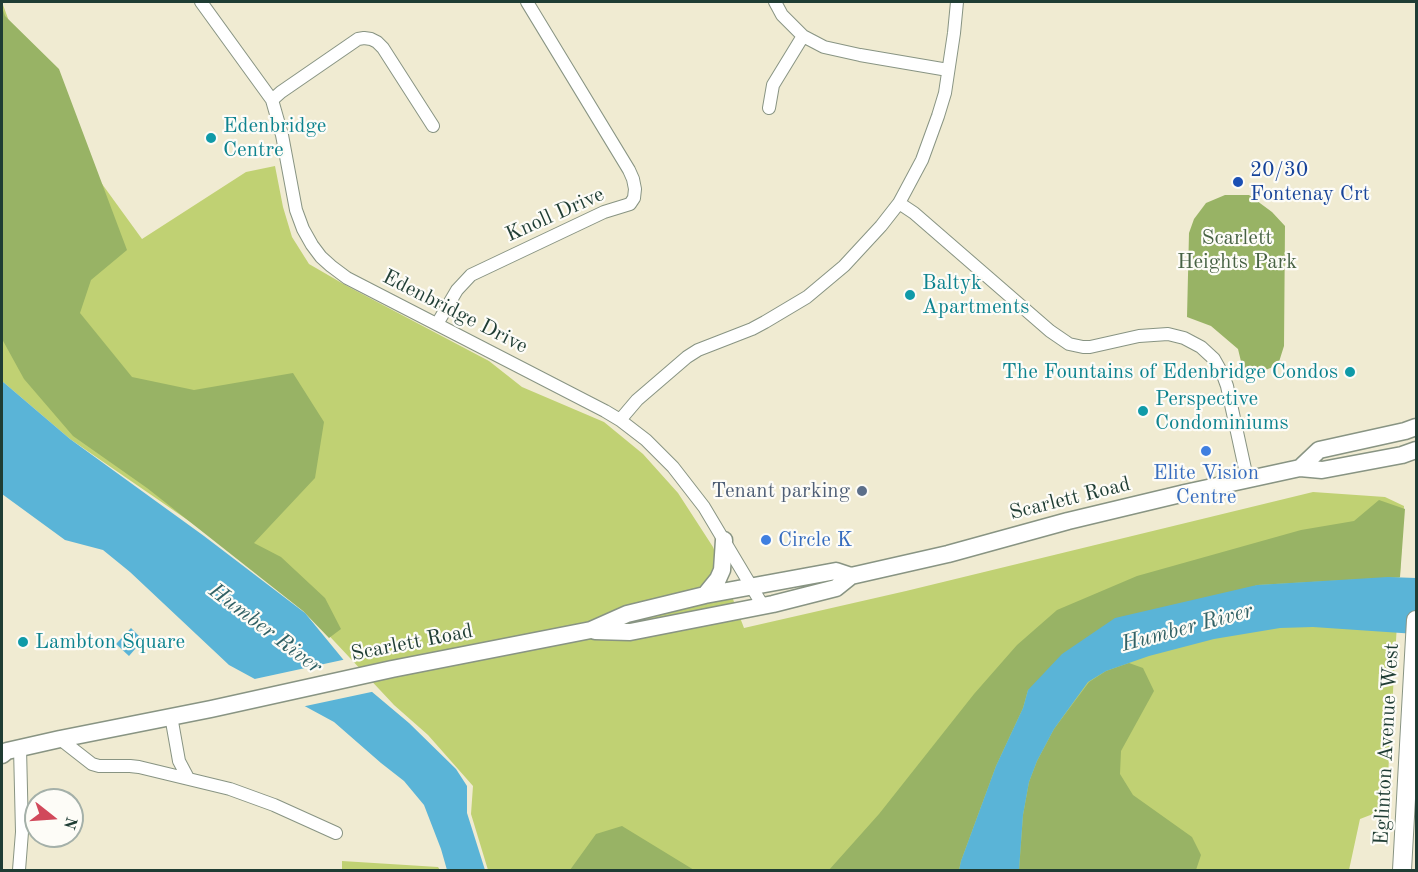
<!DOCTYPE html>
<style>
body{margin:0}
#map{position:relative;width:1418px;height:872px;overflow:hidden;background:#f0ebd2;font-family:"Old Standard TT",serif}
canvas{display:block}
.frame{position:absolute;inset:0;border:3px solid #1f3d34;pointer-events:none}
.north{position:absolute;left:24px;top:788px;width:60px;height:60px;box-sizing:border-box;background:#fdfcf7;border:2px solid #a4b0a9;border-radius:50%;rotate:107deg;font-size:16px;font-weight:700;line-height:24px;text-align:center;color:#1f3d34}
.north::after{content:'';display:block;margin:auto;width:21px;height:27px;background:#d1495b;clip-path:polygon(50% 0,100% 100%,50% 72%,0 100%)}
</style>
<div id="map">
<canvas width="1418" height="872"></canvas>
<div class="frame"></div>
<div class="north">N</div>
</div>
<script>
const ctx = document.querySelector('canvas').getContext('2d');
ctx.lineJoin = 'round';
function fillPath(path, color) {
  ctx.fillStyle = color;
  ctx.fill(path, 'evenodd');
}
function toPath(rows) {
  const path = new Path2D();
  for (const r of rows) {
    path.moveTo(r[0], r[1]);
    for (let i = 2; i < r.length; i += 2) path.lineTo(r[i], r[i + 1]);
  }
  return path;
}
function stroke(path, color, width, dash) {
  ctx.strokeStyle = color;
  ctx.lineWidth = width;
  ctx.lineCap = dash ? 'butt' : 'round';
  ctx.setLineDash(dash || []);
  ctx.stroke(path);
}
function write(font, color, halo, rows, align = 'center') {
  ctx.font = font + ' "Old Standard TT",serif';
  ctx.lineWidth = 4.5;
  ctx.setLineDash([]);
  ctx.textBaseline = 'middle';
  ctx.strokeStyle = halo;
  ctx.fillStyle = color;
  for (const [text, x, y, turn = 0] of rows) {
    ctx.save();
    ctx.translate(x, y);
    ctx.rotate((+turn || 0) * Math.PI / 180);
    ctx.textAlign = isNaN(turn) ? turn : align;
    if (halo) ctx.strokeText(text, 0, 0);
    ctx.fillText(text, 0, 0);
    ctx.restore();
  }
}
const green = toPath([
 [2,2,10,24,89,166,142,239,246,172,275,166,283,207,292,237,309,264,347,286,489,361,522,387,604,422,643,454,678,493,713,547,744,628,906,591,1313,492,1385,497,1404,506,1386,809,1360,819,1349,870,488,870,471,814,473,786,428,735,394,705,305,610,234,552,70,439,2,381],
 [342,861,438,867,440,870,342,870]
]);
const forest = toPath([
 [2,7,5,16,59,69,127,250,91,280,80,313,132,377,194,390,293,373,324,422,315,478,254,543,281,557,325,598,341,629,329,638,303,611,147,488,73,436,24,379,2,339],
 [1225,195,1249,195,1272,212,1285,226,1284,346,1278,365,1245,378,1238,349,1211,326,1187,317,1189,233,1194,219,1206,203],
 [1379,500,1405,509,1400,577,1257,585,1028,690,1023,708,996,766,961,861,959,870,829,870,879,814,974,694,1017,645,1057,610,1137,576,1301,530,1354,521],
 [1129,663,1143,668,1154,691,1121,751,1120,774,1133,795,1192,837,1201,855,1196,870,1019,870,1023,815,1029,782,1037,761,1054,729,1089,682,1106,671],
 [622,826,694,870,570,870,596,834]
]);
const water = toPath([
 [2,381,70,439,204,536,305,613,365,686,409,723,456,769,467,786,467,813,485,870,447,870,441,849,424,805,404,781,381,763,334,722,229,665,130,572,103,550,65,540,2,494],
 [1388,577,1416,578,1416,634,1313,627,1280,628,1214,639,1149,656,1106,671,1088,682,1054,729,1037,761,1029,782,1023,815,1019,870,959,870,961,861,996,766,1023,708,1028,690,1062,654,1115,618,1257,585],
 [131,628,143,640,129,656,116,644]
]);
const pier = toPath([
 [347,659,367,683,376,691,301,707,250,680]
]);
const street = toPath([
 [201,2,272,100,282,135,296,210,303,229,312,245,321,257,331,266,347,278,605,411,620,420,646,440,673,467,704,507,763,606],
 [775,2,782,15,803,36,824,47,860,55,948,70],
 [272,100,281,92,358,39,364,38,371,39,377,42,383,48,433,126],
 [769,108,773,85,803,36],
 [899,203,914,213,1050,331,1069,344,1083,347,1090,347,1139,336,1168,334,1184,338,1201,347,1214,359,1223,375,1227,386,1247,478],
 [437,324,457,290,471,275,604,212,630,204,634,198,635,189,633,179,629,170,527,2],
 [620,420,637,400,687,357,698,350,752,329,765,322,807,297,844,266,881,226,899,203,906,190,922,160,938,116,945,93,954,33,957,2],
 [171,716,179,761,188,778],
 [60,739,92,764,99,766,130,766,139,767,230,789,274,805,336,833],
 [19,870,22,832,20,748]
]);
const secondary = toPath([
 [1300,468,1319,450,1405,431,1416,427],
 [705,595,718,579,722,570,724,540],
 [595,631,630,632,773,604,836,588,851,576,948,554,1068,521,1185,493,1300,468,1322,470,1402,455,1416,450],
 [2,755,7,751,60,739,211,709,392,669,591,630,627,614,705,595,836,571,851,576]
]);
const primary = toPath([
 [1402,870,1416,620]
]);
const markers = [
 [211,138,6,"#0f9aa8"],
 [1238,182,6,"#1a4fb4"],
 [910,295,6,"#0f9aa8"],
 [1350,372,6,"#0f9aa8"],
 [1143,411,6,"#0f9aa8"],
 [1206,451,6,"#3f7fe0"],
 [862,491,6,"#5c6f8a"],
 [766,540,6,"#3f7fe0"],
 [23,642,6,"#0f9aa8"]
];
const cultureNames = [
 ["Edenbridge",223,126],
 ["Centre",223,150],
 ["Baltyk",922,283],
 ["Apartments",922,307],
 ["The Fountains of Edenbridge Condos",1338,372,"right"],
 ["Perspective",1155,399],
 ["Condominiums",1155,423],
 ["Lambton Square",35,642]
];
const transitNames = [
 ["20/30",1250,170],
 ["Fontenay Crt",1250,194]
];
const streetNames = [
 ["Knoll Drive",555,215,-24],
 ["Edenbridge Drive",455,312,27],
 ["Scarlett Road",1070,499,-14],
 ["Scarlett Road",412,643,-11],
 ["Eglinton Avenue West",1387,744,-87]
];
const parkNames = [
 ["Scarlett",1237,238],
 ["Heights Park",1237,262]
];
const shopNames = [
 ["Elite Vision",1206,473],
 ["Centre",1206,497],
 ["Circle K",778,540,"left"]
];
const serviceNames = [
 ["Tenant parking",850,491]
];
const waterNames = [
 ["Humber River",1187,628,-15],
 ["Humber River",265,629,37]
];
fillPath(green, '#c0d173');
fillPath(forest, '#98b365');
fillPath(water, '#5ab4d7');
fillPath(pier, '#f0ebd2');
stroke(street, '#889483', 14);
stroke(secondary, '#889483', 19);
stroke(primary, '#889483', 20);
stroke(street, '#fff', 12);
stroke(secondary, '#fff', 16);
stroke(primary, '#fff', 18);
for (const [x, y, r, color] of markers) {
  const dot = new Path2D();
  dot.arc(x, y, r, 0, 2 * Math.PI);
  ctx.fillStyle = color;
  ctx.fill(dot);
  stroke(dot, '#fdfcf7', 2);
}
write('21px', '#0d838f', '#fdfcf7', cultureNames, 'left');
write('21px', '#164399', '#fdfcf7', transitNames, 'left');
write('21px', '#1f3d34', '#fdfcf7', streetNames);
write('21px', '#476244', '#fdfcf7', parkNames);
write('21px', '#366cbe', '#fdfcf7', shopNames);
write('21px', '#4e5e75', '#fdfcf7', serviceNames, 'right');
write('italic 22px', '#316165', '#fdfcf7', waterNames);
</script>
